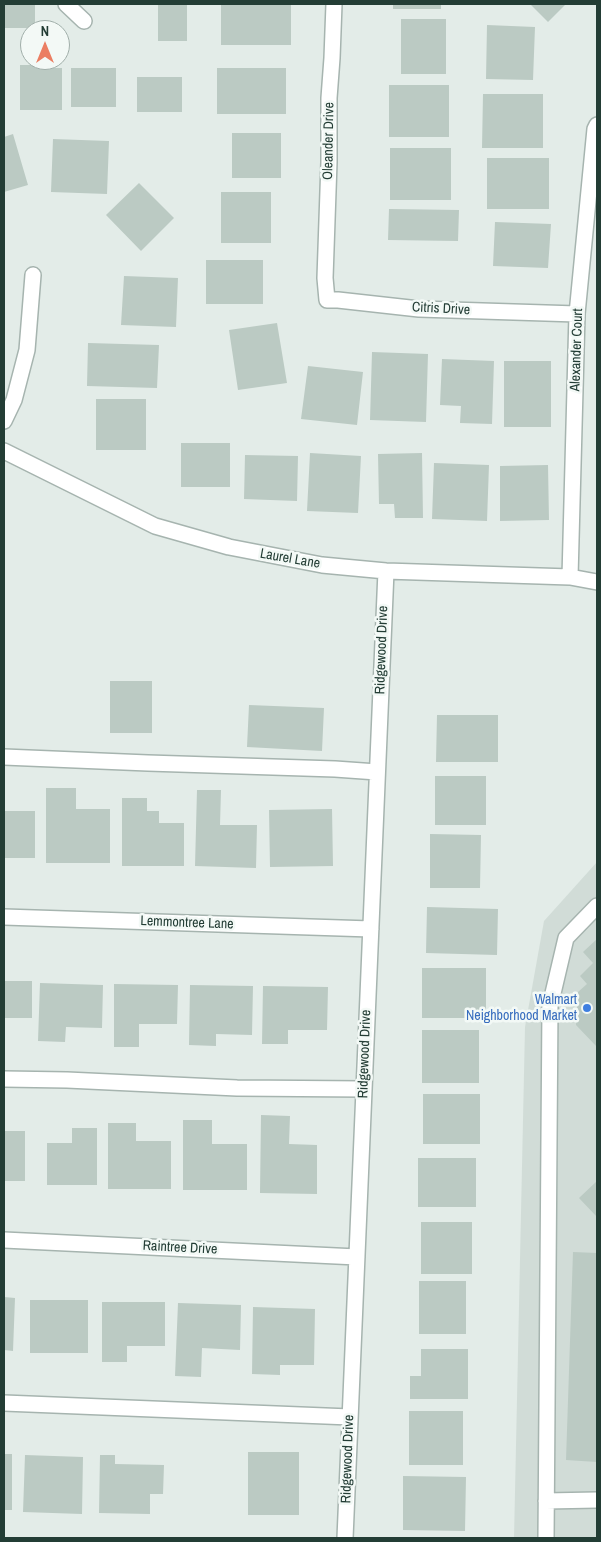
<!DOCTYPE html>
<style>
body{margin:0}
#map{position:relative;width:601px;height:1542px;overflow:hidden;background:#e3ece8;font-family:"Archivo Narrow",sans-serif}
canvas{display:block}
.frame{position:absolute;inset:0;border:5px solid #233d35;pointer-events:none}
.north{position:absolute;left:20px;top:20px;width:50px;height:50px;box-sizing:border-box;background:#f3f9f6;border:1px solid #a0aea9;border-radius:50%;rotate:0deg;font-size:14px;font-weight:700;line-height:20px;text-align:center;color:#233d35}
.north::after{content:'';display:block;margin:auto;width:18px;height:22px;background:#eb7e62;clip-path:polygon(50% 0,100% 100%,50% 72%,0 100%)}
</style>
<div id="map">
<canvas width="601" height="1542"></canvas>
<div class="frame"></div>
<div class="north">N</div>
</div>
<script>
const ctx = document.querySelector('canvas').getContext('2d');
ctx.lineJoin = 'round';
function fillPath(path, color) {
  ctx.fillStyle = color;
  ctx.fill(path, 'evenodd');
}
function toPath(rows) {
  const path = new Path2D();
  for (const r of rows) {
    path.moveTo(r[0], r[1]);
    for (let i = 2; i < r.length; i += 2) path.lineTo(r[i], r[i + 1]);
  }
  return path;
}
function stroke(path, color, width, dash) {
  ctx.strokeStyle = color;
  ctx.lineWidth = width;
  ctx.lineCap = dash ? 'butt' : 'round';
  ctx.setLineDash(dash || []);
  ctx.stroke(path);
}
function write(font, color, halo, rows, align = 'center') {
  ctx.font = font + ' "Archivo Narrow",sans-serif';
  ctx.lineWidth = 5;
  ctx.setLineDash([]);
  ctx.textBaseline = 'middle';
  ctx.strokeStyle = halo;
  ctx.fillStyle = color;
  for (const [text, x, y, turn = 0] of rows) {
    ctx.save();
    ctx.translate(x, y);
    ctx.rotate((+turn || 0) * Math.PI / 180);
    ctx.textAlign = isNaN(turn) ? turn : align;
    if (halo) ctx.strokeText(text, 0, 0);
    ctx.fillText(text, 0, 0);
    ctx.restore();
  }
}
const built = toPath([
 [597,862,597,1537,514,1538,525,1027,544,921]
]);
const building = toPath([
 [4,4,35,4,35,28,4,28],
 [158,4,187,4,187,41,158,41],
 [221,4,291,4,291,45,221,45],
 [393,4,441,4,441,9,393,9],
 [530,4,566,4,548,22],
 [401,19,446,19,446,74,401,74],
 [487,25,535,27,533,80,486,79],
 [20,65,35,65,35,68,62,68,62,110,20,110],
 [71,68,116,68,116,107,71,107],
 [217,68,286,68,286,114,217,114],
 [137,77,182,77,182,112,137,112],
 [389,85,449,85,449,137,389,137],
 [483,94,543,94,543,148,482,148],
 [232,133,281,133,281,178,232,178],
 [13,134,28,185,4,192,4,137],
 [53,139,109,141,107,194,51,192],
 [390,148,451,148,451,200,390,200],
 [487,158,549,158,549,209,487,209],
 [139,183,174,218,141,251,106,215],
 [221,192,271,192,271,243,221,243],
 [389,209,459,210,458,241,388,240],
 [495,222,551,224,548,268,493,266],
 [206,260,263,260,263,304,206,304],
 [124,276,178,278,176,327,121,325],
 [277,323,287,383,238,390,229,330],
 [88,343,159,345,157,388,87,386],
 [372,352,428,354,426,422,370,420],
 [442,359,494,361,492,424,460,423,461,406,440,405],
 [504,361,551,361,551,427,504,427],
 [308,366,363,372,357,425,301,419],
 [96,399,146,399,146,450,96,450],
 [181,443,230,443,230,487,181,487],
 [310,453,361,456,358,513,307,511],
 [422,453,423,518,395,518,394,504,379,504,378,454],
 [245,455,298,456,297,501,244,499],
 [434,463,489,465,487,521,432,519],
 [548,465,549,520,500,521,500,466],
 [110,681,152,681,152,733,110,733],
 [249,705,324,708,322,751,247,747],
 [437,715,498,715,498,762,436,762],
 [435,776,486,776,486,825,435,825],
 [46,788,76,788,76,809,110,809,110,863,46,863],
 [197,790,221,790,220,825,257,825,256,868,195,866],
 [122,798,147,798,147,811,159,811,159,823,184,823,184,866,122,866],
 [332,809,333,866,270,867,269,810],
 [4,811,35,811,35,858,4,858],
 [430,834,481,835,480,888,430,888],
 [427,907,498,909,497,955,426,953],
 [597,939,597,1047,576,1025,578,992,587,984,580,976,593,963,583,952],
 [422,968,486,968,486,1018,422,1018],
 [4,981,32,981,32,1018,4,1018],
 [40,983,103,985,102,1028,66,1027,65,1042,38,1041],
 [114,984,178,985,177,1024,139,1024,139,1047,114,1047],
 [190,985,253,986,252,1035,216,1034,216,1046,189,1045],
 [263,986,328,987,327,1030,288,1030,288,1044,262,1044],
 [422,1030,479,1030,479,1083,422,1083],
 [423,1094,480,1094,480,1144,423,1144],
 [261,1115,290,1116,289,1144,317,1145,317,1194,260,1193],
 [183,1120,212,1120,212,1144,247,1144,247,1190,183,1190],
 [108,1123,136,1123,136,1141,171,1141,171,1189,108,1189],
 [72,1128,97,1128,97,1185,47,1185,47,1143,72,1143],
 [4,1131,25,1131,25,1181,4,1181],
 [418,1158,476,1158,476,1207,418,1207],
 [597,1181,597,1217,579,1198],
 [421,1222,472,1222,472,1274,421,1274],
 [573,1252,597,1253,597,1462,566,1460],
 [419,1281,466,1281,466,1334,419,1334],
 [4,1297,15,1298,13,1351,4,1350],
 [30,1300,88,1300,88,1353,30,1353],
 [102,1302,165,1302,165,1346,127,1346,127,1362,102,1362],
 [178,1303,241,1305,240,1350,202,1348,201,1377,175,1376],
 [253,1307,315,1309,314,1365,280,1365,280,1375,252,1374],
 [421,1349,468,1349,468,1399,410,1399,410,1376,421,1376],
 [409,1411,463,1411,463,1465,409,1465],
 [248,1452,299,1452,299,1515,248,1515],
 [4,1454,12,1454,12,1510,4,1510],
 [25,1455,83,1457,82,1514,23,1512],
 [100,1455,115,1455,115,1464,164,1465,163,1494,150,1494,150,1514,99,1513],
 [403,1476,466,1477,465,1531,403,1530]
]);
const minor = toPath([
 [66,4,84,21],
 [334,4,332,58,329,98,329,162,325,278,327,300,338,300,419,309,577,314],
 [4,421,14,400,27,350,33,275],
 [4,451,155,526,229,547,322,565,386,571,570,577,597,582],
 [570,577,577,314,595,129,597,125],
 [4,757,148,763,335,769,377,772],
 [4,917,371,929],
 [4,1079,67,1080,237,1088,364,1089],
 [4,1240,357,1257],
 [4,1403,350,1417],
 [546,1501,597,1500],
 [345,1538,386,571],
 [546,1538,550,1006,566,938,597,906]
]);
const markers = [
 [587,1008,5,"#3f7fe0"]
];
const streetNames = [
 ["Oleander Drive",329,141,-89],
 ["Citris Drive",441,309,3],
 ["Alexander Court",577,350,-88],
 ["Laurel Lane",290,559,10],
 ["Ridgewood Drive",382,650,-88],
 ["Lemmontree Lane",187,923,2],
 ["Ridgewood Drive",365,1054,-88],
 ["Raintree Drive",180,1248,3],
 ["Ridgewood Drive",348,1459,-88]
];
const shopNames = [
 ["Walmart",577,1000],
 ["Neighborhood Market",577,1016]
];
fillPath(built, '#d1dcd7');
fillPath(building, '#bbcac3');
stroke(minor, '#a6b4af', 18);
stroke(minor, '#fff', 15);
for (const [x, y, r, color] of markers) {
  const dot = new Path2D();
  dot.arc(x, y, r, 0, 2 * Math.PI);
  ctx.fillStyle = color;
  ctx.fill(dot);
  stroke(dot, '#f3f9f6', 2);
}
write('14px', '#233d35', '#f3f9f6', streetNames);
write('14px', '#366cbe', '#f3f9f6', shopNames, 'right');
</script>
